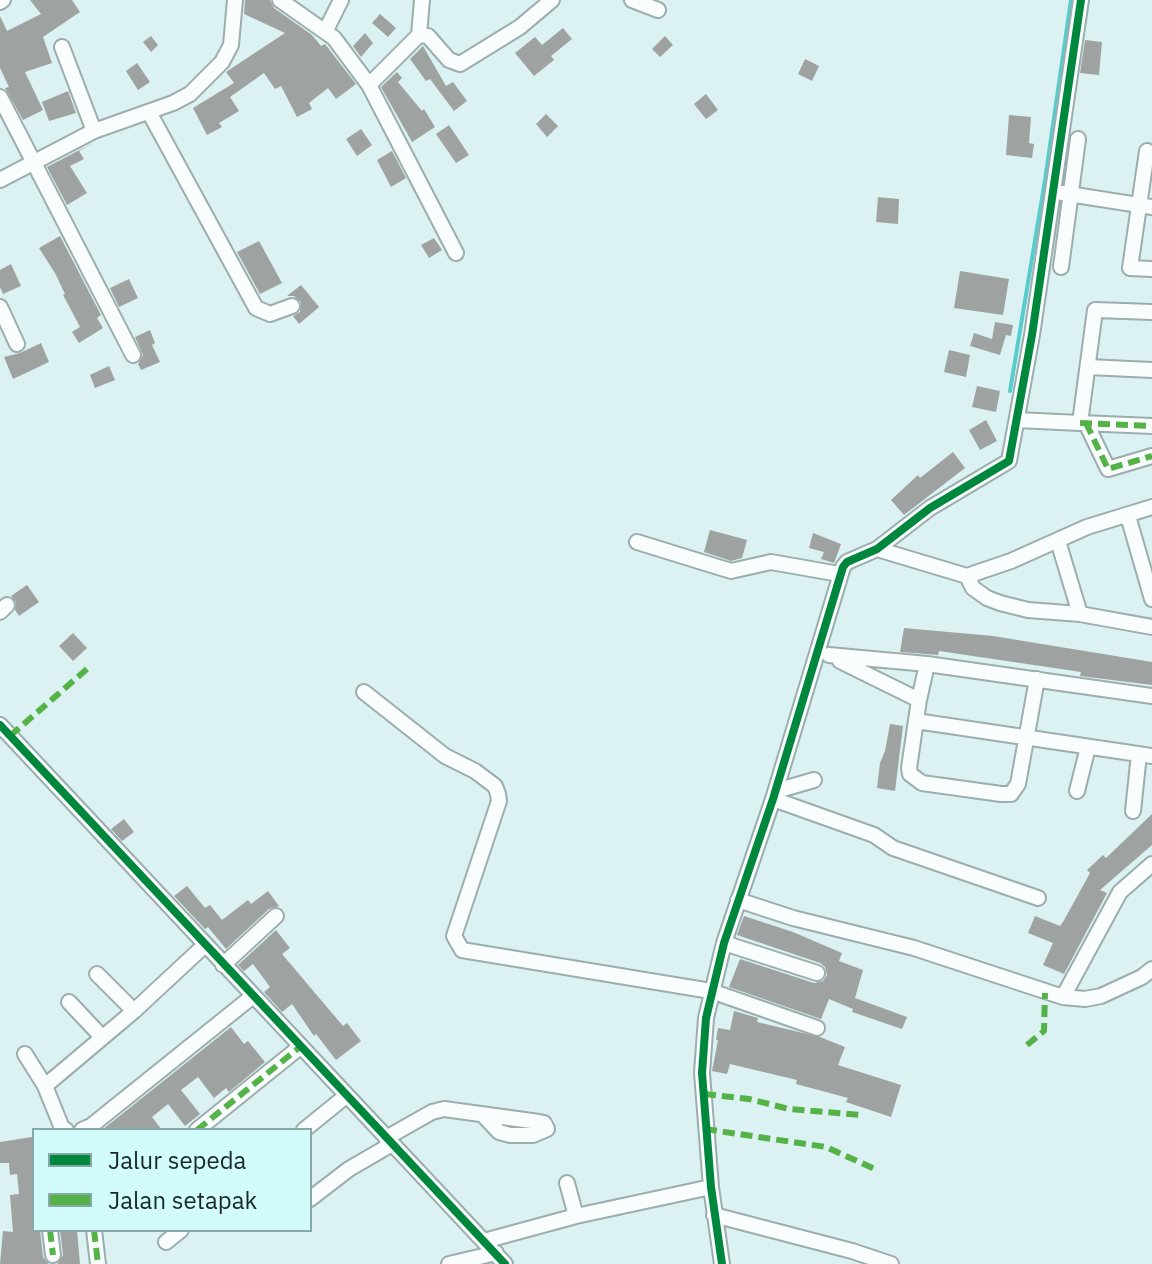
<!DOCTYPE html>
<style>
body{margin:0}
#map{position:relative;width:1152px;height:1264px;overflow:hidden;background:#dcf2f2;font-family:"IBM Plex Sans",sans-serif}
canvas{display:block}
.legend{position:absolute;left:32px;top:1128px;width:280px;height:104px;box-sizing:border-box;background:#d2fcfb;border:2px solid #88a8a7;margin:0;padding:10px 14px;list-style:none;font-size:24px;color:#192929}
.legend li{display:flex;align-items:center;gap:16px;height:40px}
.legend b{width:40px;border:2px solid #88a8a7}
</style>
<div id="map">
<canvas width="1152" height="1264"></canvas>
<ul class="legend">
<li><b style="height:10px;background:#00873e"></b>Jalur sepeda</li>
<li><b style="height:10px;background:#55b246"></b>Jalan setapak</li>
</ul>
</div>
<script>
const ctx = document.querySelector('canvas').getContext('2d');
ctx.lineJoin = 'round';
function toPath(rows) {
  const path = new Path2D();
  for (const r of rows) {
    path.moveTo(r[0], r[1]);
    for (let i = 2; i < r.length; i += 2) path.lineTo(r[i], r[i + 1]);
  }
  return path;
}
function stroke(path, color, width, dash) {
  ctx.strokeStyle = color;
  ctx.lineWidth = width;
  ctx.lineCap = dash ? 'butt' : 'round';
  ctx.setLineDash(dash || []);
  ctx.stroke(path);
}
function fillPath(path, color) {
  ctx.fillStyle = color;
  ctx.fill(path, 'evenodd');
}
const stream = toPath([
 [1010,391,1045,180,1071,0]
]);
const building = toPath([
 [30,0,72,0,80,12,43,37,52,63,25,72,43,110,23,120,5,88,9,87,0,68,0,16,7,31,41,14],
 [245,0,270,0,274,8,312,35,321,46,325,44,356,84,336,99,328,88,309,103,312,109,297,117,281,86,275,89,264,73,230,97,239,111,219,123,222,127,207,135,193,108,234,83,226,72,285,33,244,14],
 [380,14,396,28,388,37,372,23],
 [563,28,572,39,551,56,554,60,534,76,515,53,535,37,542,45],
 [365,33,373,43,361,57,353,46],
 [151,36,158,45,151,52,143,42],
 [665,36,673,45,660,57,652,49],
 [1085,40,1102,42,1099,75,1080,73],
 [423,46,446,86,453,82,467,101,454,111,430,79,426,81,410,59],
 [805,59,819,66,812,81,798,74],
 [137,63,150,82,138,90,126,71],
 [397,72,402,78,398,82,422,111,424,109,435,127,412,142,381,87],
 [68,91,76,113,49,121,42,102],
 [706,94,718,110,706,119,694,104],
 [546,114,558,126,547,137,536,124],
 [1009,115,1031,117,1029,143,1034,144,1032,158,1006,155],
 [449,125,469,155,456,163,436,134],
 [361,129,372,145,357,156,346,139],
 [95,142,79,151,84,159,70,166,87,193,67,205,47,167],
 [392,151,406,178,391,187,377,160],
 [878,197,899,199,898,224,876,222],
 [60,236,101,315,97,318,103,328,79,343,72,332,80,327,63,295,65,294,55,273,39,248],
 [434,238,442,250,429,258,421,245],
 [259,241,282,283,260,294,237,252],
 [11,264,21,286,3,294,0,287,0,270],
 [960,271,1009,279,1003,315,954,308],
 [129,279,138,298,119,307,110,288],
 [301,285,319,307,299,324,293,316,300,312,301,302,294,296,287,296],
 [995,322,1013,325,1011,336,1006,335,1000,355,970,346,974,333,992,339],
 [150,330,155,343,152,345,160,362,141,370,138,364,143,355,135,337],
 [41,343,49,362,13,379,4,357,20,353],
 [949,350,970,355,966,377,944,372],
 [109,366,115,380,95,388,90,375],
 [977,386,1000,391,996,412,972,407],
 [986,420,997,441,980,450,969,430],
 [953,452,965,468,904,515,891,500,918,475,920,478],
 [710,530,747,540,742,558,731,561,704,552],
 [813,533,841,544,834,563,821,559,824,552,809,548],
 [27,585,39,602,19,616,15,610,16,602,11,596],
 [904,628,993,636,1152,662,1152,685,1080,676,1081,672,939,651,938,655,900,652],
 [73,633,87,648,73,661,59,646],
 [890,724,903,726,895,791,877,788,880,763,885,751],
 [1152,814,1152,845,1100,890,1107,893,1064,974,1043,965,1053,943,1028,933,1035,916,1060,926,1063,922,1090,873,1087,870,1103,855,1106,858],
 [124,819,134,832,122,841,111,829],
 [187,886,205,908,210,905,222,920,248,900,251,904,268,891,279,906,269,909,226,949,208,927,205,929,174,896],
 [744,916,793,932,842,953,839,961,863,970,855,998,907,1017,902,1029,852,1012,853,1009,829,999,821,1019,729,987,740,959,814,983,823,981,827,975,825,967,820,963,737,935],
 [276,930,290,948,282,954,343,1026,347,1023,361,1041,336,1060,316,1034,314,1036,292,1004,282,1012,264,992,270,987,253,964,244,971,238,965],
 [734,1011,758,1018,757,1022,820,1037,845,1047,838,1065,901,1085,891,1117,846,1102,848,1098,796,1084,797,1080,730,1064,727,1074,712,1071,718,1040,716,1040,718,1028,730,1030],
 [231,1027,244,1044,248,1041,265,1062,229,1092,226,1088,214,1098,198,1077,181,1090,200,1114,185,1126,168,1104,152,1117,162,1130,102,1130],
 [32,1137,34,1230,40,1230,43,1257,49,1264,0,1264,3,1231,13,1232,10,1195,19,1194,17,1174,10,1175,9,1163,0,1163,0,1142],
 [60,1230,77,1230,80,1264,57,1264,63,1255]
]);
const minor = toPath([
 [280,0,334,38,369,85,419,35,428,36,449,60,460,64,520,27,552,0],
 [632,0,658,10],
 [0,2,3,0],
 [326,30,341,0],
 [419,35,422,0],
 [62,47,94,131],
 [369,85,456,253],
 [0,97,133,355],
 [149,112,256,308,270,314,292,306],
 [1147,151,1130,268,1152,269],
 [0,180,94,131,173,103,190,94,222,62,231,45,235,0],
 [1062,193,1152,207],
 [1061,267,1078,139],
 [0,307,17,344],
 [1088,367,1152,370],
 [1017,420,1080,423,1095,310,1152,312],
 [1081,423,1152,426],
 [1086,423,1108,469,1152,456],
 [1128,516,1152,599],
 [1058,541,1080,614],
 [637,542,731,571,771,562,839,574],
 [877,549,967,576,1011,561,1087,527,1152,507],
 [967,576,973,588,987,598,1000,603,1028,610,1080,614,1152,627],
 [0,612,7,605],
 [829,655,927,664,1152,696],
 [840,661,919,700],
 [927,664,919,700,909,768,910,774,922,783,1001,794,1011,794,1018,784,1037,679],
 [364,692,445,756,475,771,495,786,498,794,499,801,454,936,462,950,711,991,817,1028],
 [916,721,1152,756],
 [0,725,505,1264],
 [776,791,814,780],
 [1077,791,1088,747],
 [773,799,874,835,893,848,1038,898],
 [1133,811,1139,754],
 [738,900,793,918,914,948,1063,997,1120,892,1152,864],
 [724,943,817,973],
 [223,965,276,916],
 [97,974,134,1011],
 [1063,997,1085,999,1101,996,1142,977,1152,969],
 [69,1002,102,1037],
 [25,1054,45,1086,62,1128,66,1130],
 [45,1086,134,1011,205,945],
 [82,1130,91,1126,253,996],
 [197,1130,300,1047],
 [304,1130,346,1096],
 [386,1138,432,1112,444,1109,539,1122,544,1123,547,1129,533,1135,510,1135,499,1132,484,1116],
 [567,1183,576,1216],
 [310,1199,349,1169,392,1144],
 [714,1215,852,1251,891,1264],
 [50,1230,53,1255],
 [94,1230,98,1264],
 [484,1241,576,1216,711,1187],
 [166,1242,181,1230],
 [449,1264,496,1253],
 [722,1264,711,1187,702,1073,706,1018,724,943,773,799,843,567,847,562,877,549,930,508,1009,461,1032,335,1081,0]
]);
const quiet = toPath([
 [1080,423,1152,426],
 [1086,423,1108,469,1152,456],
 [10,736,87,669],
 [1027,1045,1044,1031,1045,993],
 [704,1094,749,1099,789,1109,862,1115],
 [705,1129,826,1147,877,1170],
 [197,1130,300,1047],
 [50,1230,53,1255],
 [94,1230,98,1264]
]);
const cycleway = toPath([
 [0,725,505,1264],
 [722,1264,711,1187,702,1073,706,1018,724,943,773,799,843,567,847,562,877,549,930,508,1009,461,1032,335,1081,0]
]);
stroke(stream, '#57cccc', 4);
fillPath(building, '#9ea2a1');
stroke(minor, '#9cadad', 18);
stroke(minor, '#fafdfd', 14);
stroke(quiet, '#55b246', 6, [12, 6]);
stroke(cycleway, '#00873e', 8);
</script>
